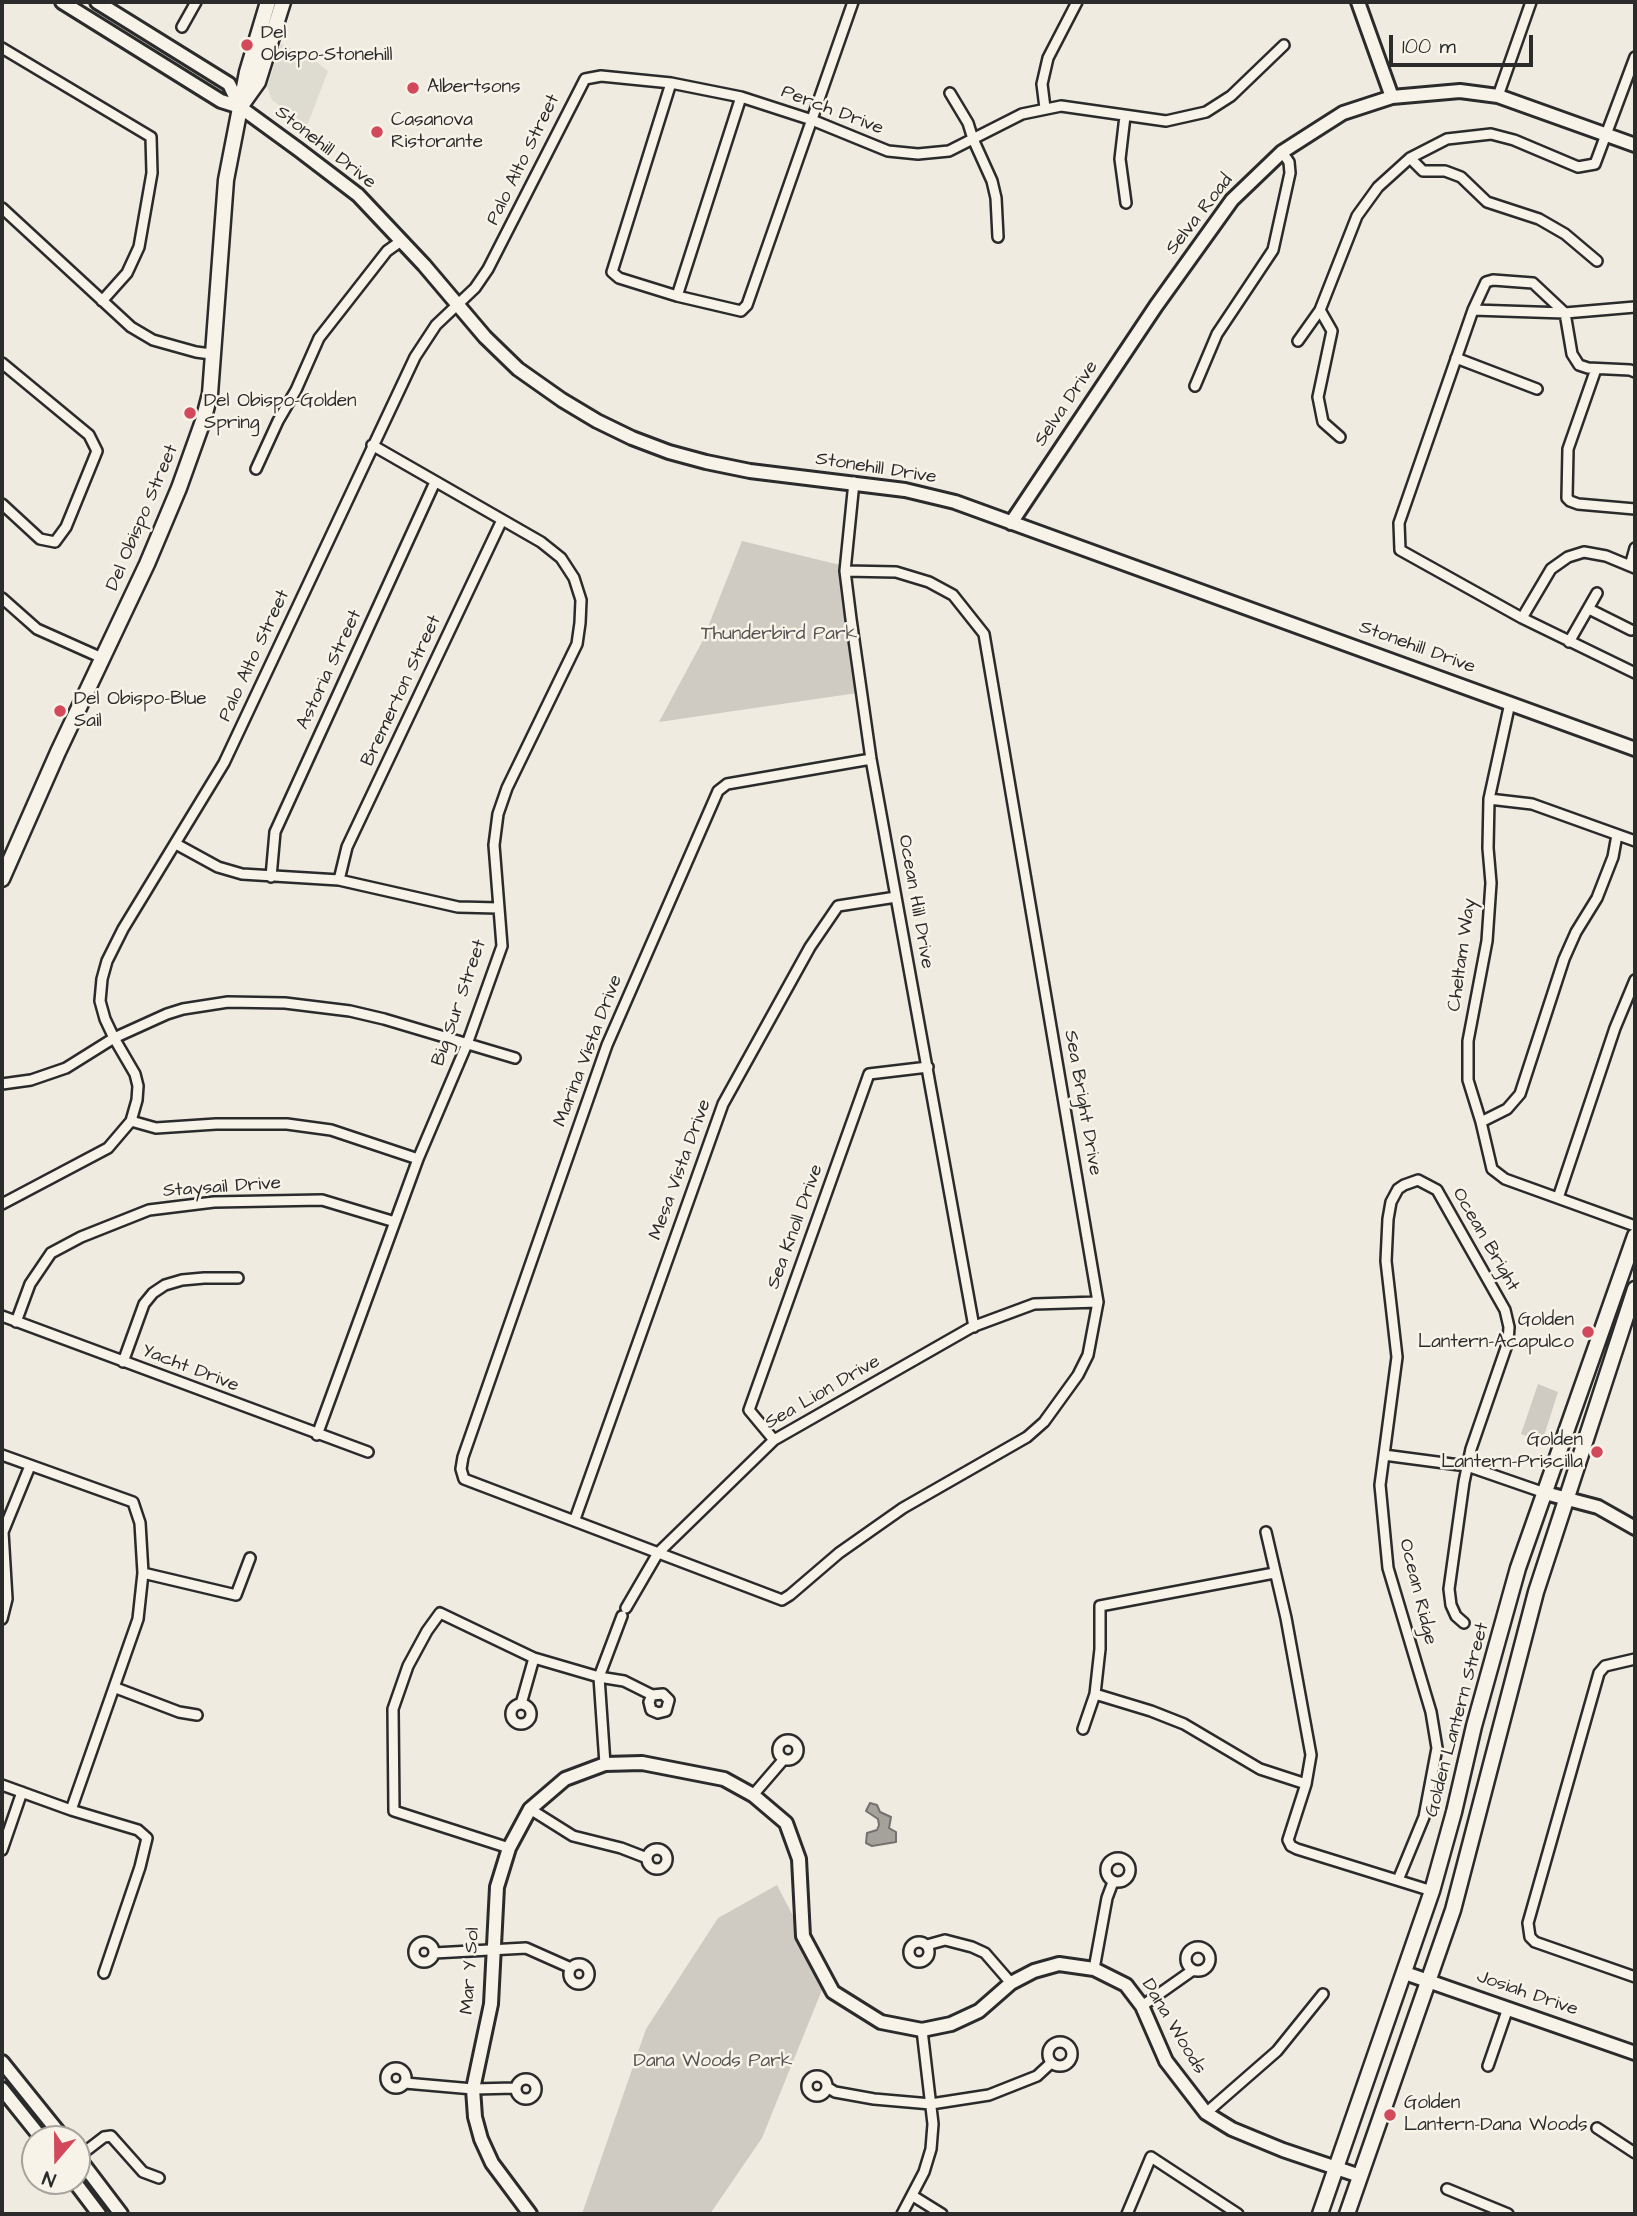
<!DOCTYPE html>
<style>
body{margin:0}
#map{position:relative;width:1637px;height:2216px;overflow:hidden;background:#efebe0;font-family:"Architects Daughter",sans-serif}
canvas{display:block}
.frame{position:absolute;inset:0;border:4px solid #2b2b2b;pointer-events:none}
.north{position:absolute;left:21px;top:2125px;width:70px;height:70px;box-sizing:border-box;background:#f7f3e8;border:2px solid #a5a39c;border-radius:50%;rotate:200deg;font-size:19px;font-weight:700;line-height:28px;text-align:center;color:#2b2b2b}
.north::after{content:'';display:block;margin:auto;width:24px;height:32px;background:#d1495b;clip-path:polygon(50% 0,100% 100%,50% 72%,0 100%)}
.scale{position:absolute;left:1389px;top:35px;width:144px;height:32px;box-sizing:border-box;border:4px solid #2b2b2b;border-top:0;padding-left:9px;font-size:21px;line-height:24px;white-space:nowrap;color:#2b2b2b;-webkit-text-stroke:5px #f7f3e8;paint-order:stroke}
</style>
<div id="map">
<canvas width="1637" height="2216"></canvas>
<div class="frame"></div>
<div class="north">N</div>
<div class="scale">100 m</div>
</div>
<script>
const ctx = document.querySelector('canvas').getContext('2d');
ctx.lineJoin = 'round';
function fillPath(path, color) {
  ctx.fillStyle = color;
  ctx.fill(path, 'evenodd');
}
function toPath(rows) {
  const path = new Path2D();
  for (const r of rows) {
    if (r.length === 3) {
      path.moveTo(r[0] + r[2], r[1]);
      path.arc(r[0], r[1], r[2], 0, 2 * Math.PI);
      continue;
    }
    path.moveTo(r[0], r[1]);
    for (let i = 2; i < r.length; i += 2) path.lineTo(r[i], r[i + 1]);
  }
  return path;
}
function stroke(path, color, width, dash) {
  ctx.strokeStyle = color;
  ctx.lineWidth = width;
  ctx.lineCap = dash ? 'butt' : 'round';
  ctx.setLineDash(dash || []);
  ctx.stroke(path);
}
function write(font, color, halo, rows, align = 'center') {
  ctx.font = font + ' "Architects Daughter",sans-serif';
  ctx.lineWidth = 5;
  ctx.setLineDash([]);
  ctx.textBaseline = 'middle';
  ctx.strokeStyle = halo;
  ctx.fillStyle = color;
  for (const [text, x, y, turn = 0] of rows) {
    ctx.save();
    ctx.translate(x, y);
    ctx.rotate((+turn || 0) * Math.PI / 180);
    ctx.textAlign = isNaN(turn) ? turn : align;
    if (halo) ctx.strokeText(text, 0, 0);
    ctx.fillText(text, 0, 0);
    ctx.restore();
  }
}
const built = toPath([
 [281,44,309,56,328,71,307,126,272,100,267,87]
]);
const green = toPath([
 [742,541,840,565,857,693,659,722,702,642],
 [1538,1384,1558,1392,1542,1442,1521,1434],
 [777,1885,826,1980,762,2138,710,2214,582,2214,646,2029,718,1918]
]);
const water = toPath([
 [870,1803,877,1805,880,1812,891,1817,889,1828,896,1832,896,1842,872,1846,866,1843,867,1833,877,1830,879,1825,878,1819,866,1811,870,1803]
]);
const street = toPath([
 [182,27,196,2],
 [2,48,151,137,152,173,139,247,127,273,102,301],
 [671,83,612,272,619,278,677,296,741,311,747,305,853,2],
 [950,93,968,123,973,139,992,181,996,198,998,237],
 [1498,96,1531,2],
 [1045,108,1042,84,1048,58,1077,2],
 [1125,116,1120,159,1126,203],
 [1410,158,1423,171,1445,171,1461,177,1487,202,1539,219,1565,234,1597,261],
 [2,208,131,327,153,340,196,352,211,354],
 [677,296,741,97],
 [1320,310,1332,331,1318,397,1323,422,1340,437],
 [1473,310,1565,313,1635,307],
 [1298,341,1320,310,1357,216,1378,187,1410,158,1447,139,1491,134,1514,140,1578,167,1595,164,1635,57],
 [1456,358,1537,389],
 [2,363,89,435,97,451,66,527,55,542,40,539,2,504],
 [1596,369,1568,449,1567,498,1570,501,1578,504,1635,509],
 [1635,372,1630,370,1588,368,1579,365,1572,354,1565,313,1533,283,1493,280,1486,282,1473,310,1399,523,1400,550,1522,618,1635,673],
 [1195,386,1217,334,1273,250,1290,173,1289,162,1282,152],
 [256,469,278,421,296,390,319,338,387,251,401,241],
 [854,482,845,571,851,619,871,759,974,1327],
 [1630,566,1635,548],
 [845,571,896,572,929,582,953,595,984,634,1098,1302,1088,1355,1078,1375,1044,1422,1027,1437,903,1508,839,1553,790,1595,782,1600,464,1479,461,1469,463,1457,607,1045,718,791,727,784,871,759],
 [2,598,37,629,102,658],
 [1589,609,1631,630],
 [1522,618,1551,569,1568,557,1584,552,1606,556,1635,568],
 [1569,642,1597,593],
 [1510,703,1489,799,1488,848,1491,883,1487,941,1468,1041,1468,1080,1481,1122,1492,1169,1505,1179,1635,1226],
 [1489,799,1532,804,1635,841],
 [176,844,218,867,242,874,339,880,458,907,498,908],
 [271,877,275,832,435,482],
 [339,880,347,847,502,520],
 [2,1084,31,1080,66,1068,114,1038,167,1014,183,1009,228,1002,285,1003,350,1011,384,1019,515,1058],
 [131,1121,156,1128,216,1124,287,1124,331,1130,418,1159],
 [1481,1122,1507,1109,1520,1094,1564,959,1576,932,1597,898,1613,857,1617,835],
 [1558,1198,1615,1028,1635,980],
 [2,1204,108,1148,131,1121,137,1100,138,1086,135,1074,114,1038,105,1019,100,1001,102,979,107,961,123,929,224,763,415,357,436,325,475,288,488,269,585,79,601,76,671,83,741,97,812,120,888,151,918,154,949,151,1022,114,1061,106,1166,121,1206,112,1231,96,1284,45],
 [2,1316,368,1452],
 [16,1322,30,1284,51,1253,81,1237,149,1210,214,1202,322,1200,395,1222],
 [123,1362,144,1304,153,1293,165,1285,182,1280,204,1278,238,1278],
 [317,1435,418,1159,467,1044,502,946,494,845,498,814,507,788,577,644,580,623,581,600,574,578,561,558,541,542,372,445],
 [774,1440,749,1410,869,1074,928,1067],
 [2,1455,133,1502,140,1523,143,1573,138,1619,71,1810],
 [1384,1455,1467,1466,1545,1493],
 [575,1519,723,1104,810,947,838,906,896,897],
 [1266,1532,1286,1618,1311,1755,1306,1784,1288,1840,1291,1846,1297,1849,1432,1891],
 [143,1573,236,1595,250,1558],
 [626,1608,658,1553,774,1440,972,1327,1034,1304,1098,1302],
 [2,1619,7,1599,3,1532,30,1466],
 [1635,1659,1605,1666,1599,1673,1528,1923,1530,1937,1535,1942,1635,1977],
 [116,1688,179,1712,197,1715],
 [1095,1694,1151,1711,1184,1724,1260,1769,1306,1784],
 [521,1714,10],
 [521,1704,534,1658],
 [1083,1729,1095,1694,1100,1649,1100,1606,1274,1573],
 [788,1750,10],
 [605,1764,599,1677,622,1616],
 [2,1785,71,1810,138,1830,147,1838,140,1867,104,1973],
 [753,1795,784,1759],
 [530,1809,573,1836,621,1848,647,1858],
 [509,1848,394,1811,393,1709,408,1666,427,1631,440,1613,534,1658,599,1677,624,1681,652,1695,663,1694,669,1700,666,1711,658,1713,651,1710,649,1702,652,1695],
 [657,1859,10],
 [2,1850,22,1792],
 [1118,1870,12],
 [1398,1880,1424,1817,1437,1748,1431,1712,1388,1568,1380,1485,1397,1357,1386,1261,1388,1219,1391,1202,1398,1189,1404,1185,1418,1180,1437,1190,1505,1310,1509,1327,1508,1342,1471,1449,1464,1482,1449,1589,1451,1605,1456,1616,1464,1623],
 [919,1952,10],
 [424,1952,10],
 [927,1945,945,1940,972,1947,985,1953,1011,1983],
 [1198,1959,12],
 [434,1953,526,1948,571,1968],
 [579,1974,10],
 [1094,1969,1107,1898,1113,1882],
 [1142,2006,1193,1970],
 [1060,2054,12],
 [1488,2066,1508,2008],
 [396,2078,10],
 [817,2086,10],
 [526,2089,10],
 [405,2083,473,2089,515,2088],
 [827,2087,835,2092,874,2099,931,2104,989,2095,1037,2076,1051,2063],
 [1206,2113,1277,2051,1323,1994],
 [1597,2128,1635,2153],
 [78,2157,104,2137,111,2136,143,2172,159,2178],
 [1447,2189,1508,2214],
 [913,2196,942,2214],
 [902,2214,924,2172,931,2149,933,2124,922,2030],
 [1127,2214,1151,2157,1238,2214]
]);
const secondary = toPath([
 [62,2,221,101,240,107,299,150,358,195,424,265,485,337,518,369,562,400,597,421,632,438,669,452,706,462,750,471,905,490,955,502,1635,749],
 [97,2,229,84,240,107],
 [1358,2,1392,97],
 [1011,523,1156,306,1232,200,1282,152,1321,127,1343,113,1392,97,1460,91,1498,96,1635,145],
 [1545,1493,1598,1507,1635,1528],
 [1405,1973,1635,2053],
 [2,2062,64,2139],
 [2,2089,42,2139],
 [77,2156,121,2214],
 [74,2181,99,2214],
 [530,2214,492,2163,481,2139,475,2117,473,2089,491,2004,497,1887,509,1848,530,1809,565,1779,605,1764,642,1763,724,1779,753,1795,786,1823,799,1859,803,1936,833,1992,881,2022,922,2030,951,2024,979,2011,1011,1983,1034,1971,1059,1964,1094,1969,1126,1985,1142,2006,1166,2061,1206,2113,1232,2129,1283,2150,1360,2176]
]);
const primary = toPath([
 [243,103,258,82,283,2],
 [2,879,58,752,147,564,179,488,203,421,210,394,226,180,247,72,268,2],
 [1320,2214,1432,1891,1454,1812,1474,1726,1518,1568,1635,1236],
 [1347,2214,1453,1910,1536,1592,1635,1289]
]);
const markers = [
 [247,45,7,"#d1495b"],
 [413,88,7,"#d1495b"],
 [377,132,7,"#d1495b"],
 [190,413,7,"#d1495b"],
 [60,711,7,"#d1495b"],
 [1588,1332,7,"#d1495b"],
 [1597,1452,7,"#d1495b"],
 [1390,2115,7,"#d1495b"]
];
const poiNames = [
 ["Del",261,34],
 ["Obispo-Stonehill",261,56],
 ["Albertsons",427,88],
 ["Casanova",391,121],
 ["Ristorante",391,143],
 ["Del Obispo-Golden",204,402],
 ["Spring",204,424],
 ["Del Obispo-Blue",74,700],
 ["Sail",74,722],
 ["Golden",1574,1321,"right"],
 ["Lantern-Acapulco",1574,1343,"right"],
 ["Golden",1583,1441,"right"],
 ["Lantern-Priscilla",1583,1463,"right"],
 ["Golden",1404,2104],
 ["Lantern-Dana Woods",1404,2126]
];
const streetNames = [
 ["Perch Drive",832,111,21],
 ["Stonehill Drive",325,148,38],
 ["Palo Alto Street",524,160,-64],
 ["Selva Road",1200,215,-52],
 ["Selva Drive",1067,404,-56],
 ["Stonehill Drive",876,469,9],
 ["Del Obispo Street",143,518,-67],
 ["Stonehill Drive",1417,648,20],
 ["Palo Alto Street",255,656,-65],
 ["Astoria Street",330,670,-65],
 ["Bremerton Street",402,691,-65],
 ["Ocean Hill Drive",915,902,80],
 ["Cheltam Way",1463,955,-82],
 ["Big Sur Street",460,1003,-71],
 ["Marina Vista Drive",589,1051,-69],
 ["Sea Bright Drive",1082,1103,80],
 ["Mesa Vista Drive",681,1170,-70],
 ["Staysail Drive",222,1188,-4],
 ["Sea Knoll Drive",796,1227,-70],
 ["Ocean Bright",1485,1240,60],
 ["Yacht Drive",190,1369,21],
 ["Sea Lion Drive",823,1393,-30],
 ["Ocean Ridge",1417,1592,76],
 ["Golden Lantern Street",1458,1720,-75],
 ["Mar Y Sol",471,1971,-86],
 ["Josiah Drive",1527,1994,19],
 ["Dana Woods",1173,2027,59]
];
const parkNames = [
 ["Thunderbird Park",779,635],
 ["Dana Woods Park",713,2062]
];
fillPath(built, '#dedbd1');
fillPath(green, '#cfcbc2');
fillPath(water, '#a4a29a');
stroke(water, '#74726e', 2);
stroke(street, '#2b2b2b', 14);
stroke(secondary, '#2b2b2b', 18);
stroke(primary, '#2b2b2b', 19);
stroke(street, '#f7f3e8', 9);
stroke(secondary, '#f7f3e8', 12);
stroke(primary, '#f7f3e8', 14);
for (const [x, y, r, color] of markers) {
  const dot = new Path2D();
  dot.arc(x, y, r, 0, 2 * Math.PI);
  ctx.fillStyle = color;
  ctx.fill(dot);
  stroke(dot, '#f7f3e8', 2.5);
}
write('19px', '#2b2b2b', '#f7f3e8', poiNames, 'left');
write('19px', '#2b2b2b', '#f7f3e8', streetNames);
write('19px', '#545351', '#f7f3e8', parkNames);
</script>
